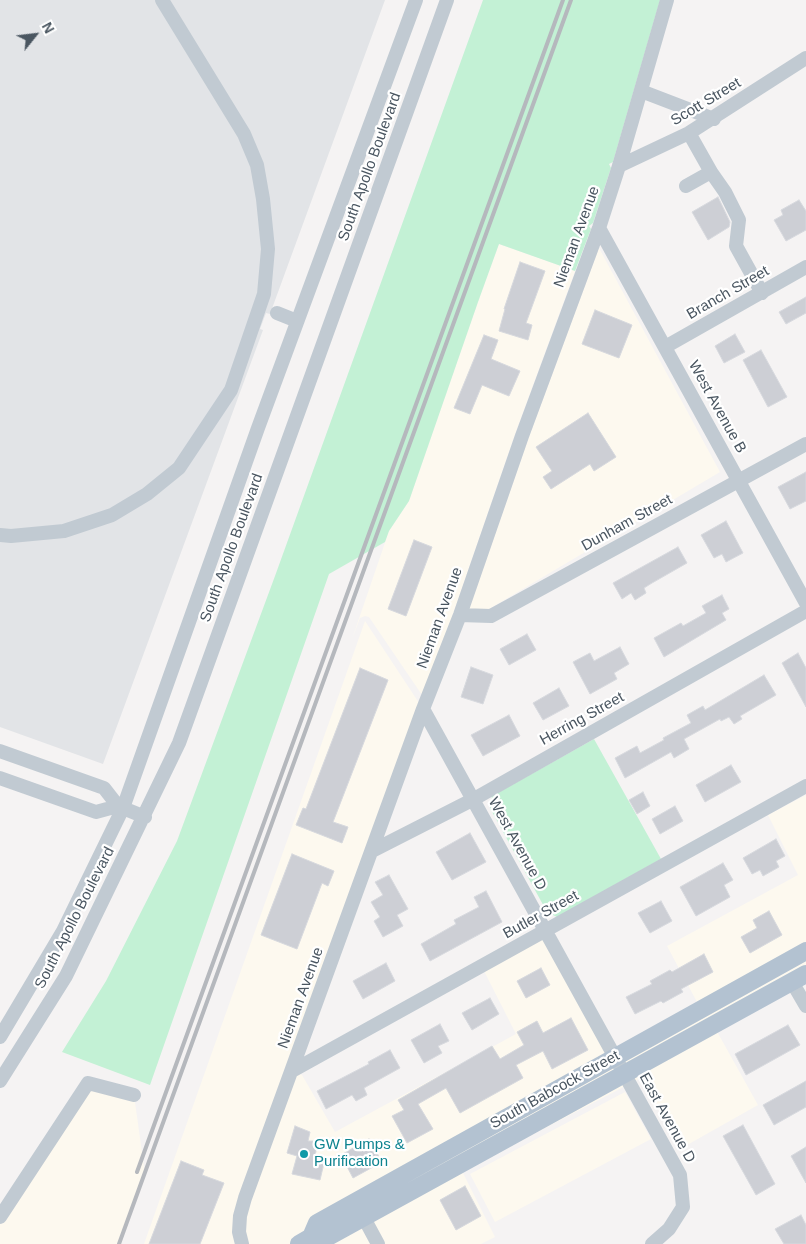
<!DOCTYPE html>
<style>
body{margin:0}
#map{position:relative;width:806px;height:1244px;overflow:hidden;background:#f5f3f3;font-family:Helvetica,sans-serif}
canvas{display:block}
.north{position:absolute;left:10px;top:10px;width:50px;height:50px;-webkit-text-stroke:4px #fff;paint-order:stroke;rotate:61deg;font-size:14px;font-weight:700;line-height:20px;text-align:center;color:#4a5661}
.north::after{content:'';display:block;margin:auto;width:18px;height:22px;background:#4a5661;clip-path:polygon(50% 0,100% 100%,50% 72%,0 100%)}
</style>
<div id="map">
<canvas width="806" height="1244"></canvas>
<div class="north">N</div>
</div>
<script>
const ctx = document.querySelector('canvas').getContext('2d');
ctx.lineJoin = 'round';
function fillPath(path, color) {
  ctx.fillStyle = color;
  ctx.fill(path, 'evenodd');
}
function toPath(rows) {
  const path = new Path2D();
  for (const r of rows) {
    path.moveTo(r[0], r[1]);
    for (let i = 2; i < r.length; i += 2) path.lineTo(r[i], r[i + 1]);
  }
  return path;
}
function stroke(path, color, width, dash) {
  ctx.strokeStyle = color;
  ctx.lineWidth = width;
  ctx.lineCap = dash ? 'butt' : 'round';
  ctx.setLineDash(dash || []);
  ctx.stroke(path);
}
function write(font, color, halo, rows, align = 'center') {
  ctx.font = font + ' Helvetica,sans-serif';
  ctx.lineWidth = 4.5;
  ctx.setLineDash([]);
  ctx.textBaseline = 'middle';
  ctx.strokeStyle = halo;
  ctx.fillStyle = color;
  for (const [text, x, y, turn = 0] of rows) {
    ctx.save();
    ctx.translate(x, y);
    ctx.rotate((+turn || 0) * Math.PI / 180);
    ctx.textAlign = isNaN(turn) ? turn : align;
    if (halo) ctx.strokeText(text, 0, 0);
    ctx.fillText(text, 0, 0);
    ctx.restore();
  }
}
const commercial = toPath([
 [499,244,575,271,515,434,453,614,422,695,369,617,365,616,360,618,352,639,389,531,409,501,478,302],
 [599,248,720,472,489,609,469,609,529,437],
 [365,621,423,709,292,1071,302,1075,335,1132,516,1034,482,967,546,931,611,1050,697,1002,667,946,798,875,768,815,806,795,806,979,715,1028,758,1105,680,1149,641,1078,462,1171,495,1237,481,1244,144,1244],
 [88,1083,134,1095,145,1174,120,1244,0,1244,0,1217],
 [625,1092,651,1139,495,1222,470,1174]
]);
const airport = toPath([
 [0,0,385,0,270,314,266,313,260,329,263,330,103,764,0,727]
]);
const green = toPath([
 [483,0,660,0,613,162,609,164,611,168,593,223,589,226,591,229,575,271,499,244,478,302,409,501,389,531,385,542,329,574,150,1085,62,1052,106,981,177,841,275,576],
 [594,739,661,859,557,917,547,912,490,808,492,796]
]);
const building = toPath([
 [718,197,730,222,729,227,708,240,692,212,718,197],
 [799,200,806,211,806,230,786,241,774,220,783,215,781,210,799,200],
 [520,262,545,271,526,323,532,325,528,340,499,331,505,309,504,309,520,262],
 [806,297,806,313,786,324,779,312,806,297],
 [595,310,632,325,619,358,582,344,595,310],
 [735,334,745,352,724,363,715,346,735,334],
 [484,335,498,340,491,359,520,371,509,396,482,385,470,414,454,408,484,335],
 [761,350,787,397,768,407,743,360,761,350],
 [588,413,616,457,594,471,590,464,551,489,543,477,552,471,536,447,588,413],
 [806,472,806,501,790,509,778,487,806,472],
 [726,521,743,553,726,562,722,554,714,558,701,535,726,521],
 [414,540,432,547,406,616,388,609,414,540],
 [678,547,687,563,652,583,644,588,646,593,635,600,631,593,622,599,613,583,678,547],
 [722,595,729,609,722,613,726,620,664,657,654,638,681,623,683,626,706,613,702,606,722,595],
 [527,634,536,650,509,665,500,649,527,634],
 [620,647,629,664,614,673,617,679,590,694,573,662,590,653,594,661,620,647],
 [798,653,806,668,806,707,782,663,798,653],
 [471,667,493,675,483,704,461,697,471,667],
 [360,668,388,680,333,822,348,827,342,843,296,825,303,808,306,809,360,668],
 [764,675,776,695,740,716,742,719,734,724,729,717,721,721,720,719,684,739,689,749,674,758,671,752,625,778,615,758,637,746,640,753,664,740,663,738,691,723,687,715,703,706,705,710,764,675],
 [559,688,569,706,543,720,533,703,559,688],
 [509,715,520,736,483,756,471,735,509,715],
 [731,765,741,782,705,802,696,785,731,765],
 [643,792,650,806,637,814,629,800,643,792],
 [675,806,683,821,660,834,652,819,675,806],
 [470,833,486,862,452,880,436,852,470,833],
 [776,839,785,856,776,861,779,867,763,876,760,870,752,874,743,858,776,839],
 [292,854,334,871,328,886,322,883,297,949,261,935,292,854],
 [723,863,733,880,724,885,730,897,696,916,680,887,723,863],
 [389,875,408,909,397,915,403,926,383,937,374,921,380,917,371,902,383,895,375,882,389,875],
 [486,891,502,922,430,961,421,944,456,924,454,920,479,907,474,897,486,891],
 [661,901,672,921,650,933,638,913,661,901],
 [769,911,782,935,750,953,741,937,757,928,753,920,769,911],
 [704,954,713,972,681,989,683,992,663,1003,661,1001,635,1014,626,997,652,984,650,981,670,970,672,972,704,954],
 [386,963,395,981,363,999,353,981,386,963],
 [541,968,550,985,526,998,517,981,541,968],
 [490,998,499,1014,472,1030,462,1013,490,998],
 [571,1018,588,1050,552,1069,543,1051,516,1065,523,1078,460,1113,446,1088,418,1104,433,1129,407,1143,392,1116,404,1110,398,1100,492,1046,500,1059,524,1045,517,1032,537,1021,543,1033,571,1018],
 [440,1024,449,1041,438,1046,442,1053,424,1063,411,1040,440,1024],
 [788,1025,800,1045,746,1075,735,1054,788,1025],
 [390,1050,400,1068,364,1088,367,1095,356,1101,352,1095,326,1109,317,1091,369,1064,368,1062,390,1050],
 [806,1081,806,1107,774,1125,763,1105,806,1081],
 [743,1125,775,1184,756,1195,723,1136,743,1125],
 [295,1126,310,1132,308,1141,318,1141,314,1161,324,1163,320,1180,292,1174,297,1156,287,1153,295,1126],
 [369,1139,382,1162,353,1178,341,1155,369,1139],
 [806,1147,806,1183,791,1156,806,1147],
 [181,1161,204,1170,202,1175,224,1183,200,1244,149,1244,181,1161],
 [465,1186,481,1216,456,1230,440,1200,465,1186],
 [801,1215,806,1225,806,1244,784,1244,775,1229,801,1215]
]);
const minor = toPath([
 [641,91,714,119],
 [619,166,689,133,806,58],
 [711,172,725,192,739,220,736,246,762,293],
 [686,186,711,172,689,133],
 [599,228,806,603],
 [277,313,297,321],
 [665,347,806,267],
 [0,535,11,536,64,531,112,515,147,494,179,468,231,390,264,294,268,249,263,199,257,165,244,134,162,0],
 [460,615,491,616,806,444],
 [423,709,680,1175,683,1207,669,1229,652,1244],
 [0,751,104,788,118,806,145,817],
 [0,778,96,812,118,806],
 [372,851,474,799,806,611],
 [792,982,806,1006],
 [0,1037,63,931,123,808,258,428,416,0],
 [292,1071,806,786],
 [0,1081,66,976,179,743,447,0],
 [0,1217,88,1083,134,1095],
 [364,1218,378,1244],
 [242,1244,239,1232,240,1216,245,1198,423,709,460,615,522,436,599,228,619,166,667,0]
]);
const major = toPath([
 [311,1237,317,1223,806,951],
 [299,1244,311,1237,328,1237,806,974]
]);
const rail = toPath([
 [137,1172,563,0],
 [119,1244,571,0]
]);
const markers = [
 [304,1154,5,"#0f9aa8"]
];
const streetNames = [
 ["Scott Street",706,102,-31],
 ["South Apollo Boulevard",370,167,-70],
 ["Nieman Avenue",577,237,-70],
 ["Branch Street",728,293,-30],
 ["West Avenue B",717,407,61],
 ["Dunham Street",627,523,-29],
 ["South Apollo Boulevard",232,548,-70],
 ["Nieman Avenue",440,618,-70],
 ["Herring Street",582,719,-29],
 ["West Avenue D",517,844,61],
 ["Butler Street",541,915,-29],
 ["South Apollo Boulevard",75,918,-63],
 ["Nieman Avenue",301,998,-70],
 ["South Babcock Street",555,1090,-29],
 ["East Avenue D",667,1118,61]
];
const cultureNames = [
 ["GW Pumps &",314,1145],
 ["Purification",314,1162]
];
fillPath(commercial, '#fdf9ef');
fillPath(airport, '#e2e4e7');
fillPath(green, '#c3f1d5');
fillPath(building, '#cdcfd5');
stroke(building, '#d7d9de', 1);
stroke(minor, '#c1cad2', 14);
stroke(major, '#b3c2d1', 18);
stroke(rail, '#b5b8bd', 4);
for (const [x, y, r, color] of markers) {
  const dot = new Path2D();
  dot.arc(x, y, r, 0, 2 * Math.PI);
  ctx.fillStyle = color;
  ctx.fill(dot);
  stroke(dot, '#fff', 2);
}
write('15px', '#4a5661', '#fff', streetNames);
write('15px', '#0d838f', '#fff', cultureNames, 'left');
</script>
